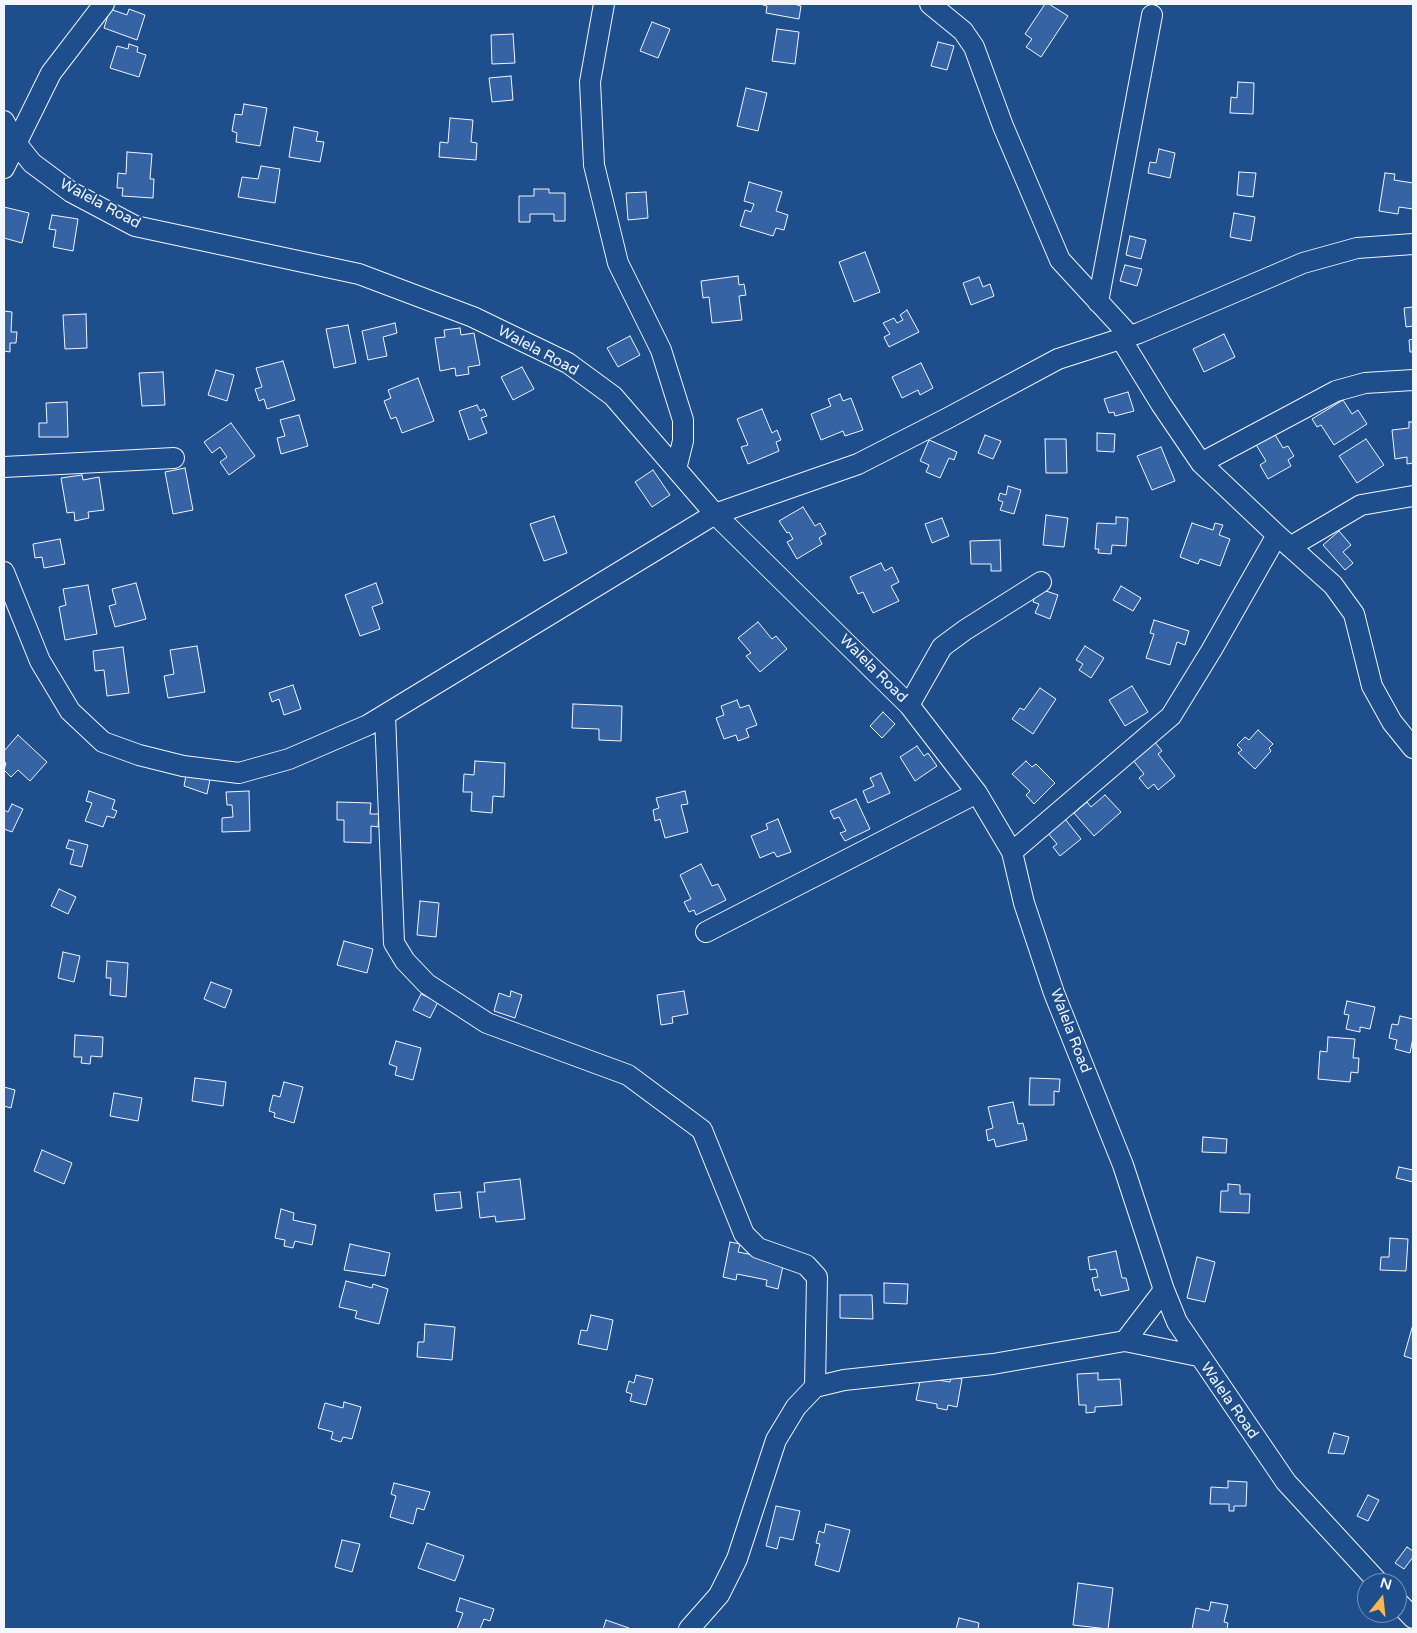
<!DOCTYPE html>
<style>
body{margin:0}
#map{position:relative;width:1417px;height:1633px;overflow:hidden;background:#1f4e8c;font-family:"Varela Round",sans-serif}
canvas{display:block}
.frame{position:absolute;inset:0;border:5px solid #f2f6ff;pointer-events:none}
.north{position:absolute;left:1357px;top:1573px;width:50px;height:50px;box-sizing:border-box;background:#1f4e8c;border:1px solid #7391ba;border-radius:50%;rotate:16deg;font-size:14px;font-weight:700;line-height:20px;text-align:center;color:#f2f6ff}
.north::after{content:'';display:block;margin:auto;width:18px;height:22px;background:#ffb74d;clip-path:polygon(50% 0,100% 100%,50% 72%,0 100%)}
</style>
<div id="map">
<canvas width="1417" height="1633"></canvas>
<div class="frame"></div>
<div class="north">N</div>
</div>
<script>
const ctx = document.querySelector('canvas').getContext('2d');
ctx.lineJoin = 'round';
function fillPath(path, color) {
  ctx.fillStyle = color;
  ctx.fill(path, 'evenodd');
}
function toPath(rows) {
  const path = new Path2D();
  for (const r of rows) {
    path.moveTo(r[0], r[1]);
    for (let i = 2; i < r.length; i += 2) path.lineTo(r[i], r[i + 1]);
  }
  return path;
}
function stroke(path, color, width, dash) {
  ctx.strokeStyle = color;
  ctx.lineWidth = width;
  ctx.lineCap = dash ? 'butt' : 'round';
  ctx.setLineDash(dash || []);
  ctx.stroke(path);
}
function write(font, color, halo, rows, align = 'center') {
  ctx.font = font + ' "Varela Round",sans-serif';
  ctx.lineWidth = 4;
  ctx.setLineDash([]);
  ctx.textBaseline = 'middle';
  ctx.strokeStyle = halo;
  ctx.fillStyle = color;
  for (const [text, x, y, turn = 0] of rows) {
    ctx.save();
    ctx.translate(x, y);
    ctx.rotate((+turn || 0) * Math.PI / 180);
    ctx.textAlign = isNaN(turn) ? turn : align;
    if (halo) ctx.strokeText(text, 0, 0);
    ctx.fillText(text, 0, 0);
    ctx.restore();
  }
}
const building = toPath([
 [760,4,794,4,801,6,799,19,766,13,767,6,760,4],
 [1045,4,1049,4,1068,16,1041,57,1026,47,1032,39,1025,34,1045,4],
 [110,9,127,15,129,9,145,15,137,40,104,28,110,9],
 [652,22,670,29,658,58,640,51,652,22],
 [777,29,799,32,795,64,772,61,777,29],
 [513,34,515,63,492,64,491,35,513,34],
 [938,42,954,46,947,70,931,66,938,42],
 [129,44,138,47,137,52,146,55,139,77,110,68,117,46,128,49,129,44],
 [511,76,513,100,492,102,489,78,511,76],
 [1238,82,1254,83,1253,114,1230,113,1231,97,1237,98,1238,82],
 [746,88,767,93,758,131,737,126,746,88],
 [244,104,267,108,260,146,236,142,237,133,232,131,235,114,242,115,244,104],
 [450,118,473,120,471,142,477,143,476,160,439,157,440,142,448,143,450,118],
 [294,127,318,132,316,141,324,142,320,162,289,157,294,127],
 [1159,149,1175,153,1170,178,1148,173,1150,162,1156,163,1159,149],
 [127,152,152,154,150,179,154,179,153,198,122,196,123,188,117,188,118,173,126,174,127,152],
 [261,166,280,169,275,203,238,197,242,177,258,179,261,166],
 [1239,172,1256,173,1253,197,1237,195,1239,172],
 [1385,173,1395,174,1394,180,1413,183,1413,209,1399,207,1398,214,1379,211,1385,173],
 [749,182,782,192,776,211,788,215,784,230,776,228,773,236,740,226,745,210,751,212,754,204,744,201,749,182],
 [534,189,549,189,549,193,565,193,565,221,554,221,554,214,530,214,530,222,519,222,519,196,534,196,534,189],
 [646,192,648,218,628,220,626,193,646,192],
 [4,207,29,213,22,243,4,238,4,207],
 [1234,213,1255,217,1251,241,1230,237,1234,213],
 [52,215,78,219,73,251,53,247,56,230,49,229,52,215],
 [1130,236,1146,240,1141,259,1126,255,1130,236],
 [865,252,880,292,854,302,839,262,865,252],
 [1125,265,1142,269,1137,286,1120,281,1125,265],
 [738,276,739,285,744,284,746,295,739,296,742,320,712,323,709,297,703,298,701,281,738,276],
 [979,277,983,287,990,284,994,296,971,305,963,283,979,277],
 [1413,307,1413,326,1406,327,1404,308,1413,307],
 [907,310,919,332,889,347,884,337,890,334,883,323,894,318,897,323,903,320,900,315,907,310],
 [4,311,12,312,11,332,17,332,16,343,10,343,10,352,4,351,4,311],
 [86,314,87,348,65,349,63,315,86,314],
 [395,323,397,333,383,337,387,356,368,360,362,331,395,323],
 [348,325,356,363,334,368,326,329,348,325],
 [460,328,461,335,474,333,480,365,468,367,469,374,456,376,455,368,440,371,435,338,445,337,444,330,460,328],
 [1224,334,1235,357,1204,372,1193,349,1224,334],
 [630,336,640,355,618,367,607,348,630,336],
 [1413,339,1413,352,1410,352,1409,340,1413,339],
 [283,361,295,400,267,409,264,399,259,401,255,389,262,387,256,368,283,361],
 [921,363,933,388,920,395,918,390,902,398,892,377,921,363],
 [522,367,534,389,513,400,501,377,522,367],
 [216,370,234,375,227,401,208,395,216,370],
 [163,372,165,405,142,406,139,373,163,372],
 [418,378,434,421,402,433,396,417,391,419,384,401,391,398,388,390,418,378],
 [1128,392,1134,411,1115,416,1114,412,1109,413,1104,399,1128,392],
 [840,394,843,401,851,398,863,430,845,436,843,431,821,440,811,414,831,406,828,399,840,394],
 [1343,400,1352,414,1358,410,1367,424,1334,445,1321,425,1317,427,1312,419,1343,400],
 [67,402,68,437,39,437,39,423,47,423,46,403,67,402],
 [477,405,480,411,484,409,487,416,481,418,487,433,469,440,459,411,477,405],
 [762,409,772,433,777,430,781,440,776,442,779,451,748,464,741,447,748,445,737,419,762,409],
 [299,415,308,446,281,454,277,438,285,436,280,420,299,415],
 [1409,422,1413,422,1413,463,1407,464,1407,457,1395,459,1392,430,1409,428,1409,422],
 [231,423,255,456,229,475,220,462,227,457,220,447,212,453,204,442,231,423],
 [1097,433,1115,434,1114,452,1097,451,1097,433],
 [1274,433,1283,448,1288,446,1294,456,1288,460,1291,466,1268,479,1260,465,1266,461,1255,443,1274,433],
 [985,435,1001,441,993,459,978,453,985,435],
 [1045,439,1066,439,1067,473,1046,473,1045,439],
 [1366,439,1384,465,1357,483,1339,456,1366,439],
 [929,440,957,452,954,460,949,458,940,478,926,472,929,465,920,461,929,440],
 [1161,447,1175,481,1152,490,1137,456,1161,447],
 [185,468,193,510,173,514,165,472,185,468],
 [653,470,670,495,652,507,635,482,653,470],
 [82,475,83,480,99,477,104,510,88,512,89,518,75,521,74,512,67,513,61,478,82,475],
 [1008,486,1021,490,1014,514,1000,510,1003,502,998,500,1000,493,1006,495,1008,486],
 [803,507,815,526,820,523,826,534,819,538,822,544,797,559,787,542,793,539,789,532,787,533,779,521,803,507],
 [1046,515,1068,518,1064,547,1043,545,1046,515],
 [554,516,567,553,544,561,530,524,554,516],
 [1116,517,1128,518,1126,546,1112,545,1111,554,1098,553,1099,549,1095,549,1097,523,1116,524,1116,517],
 [942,518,949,536,932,543,925,524,942,518],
 [1192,523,1213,530,1215,523,1223,525,1219,535,1230,539,1220,566,1200,559,1198,564,1180,557,1192,523],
 [1339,531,1351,545,1343,552,1353,563,1345,570,1323,545,1339,531],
 [60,539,65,564,44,568,42,557,35,558,33,544,60,539],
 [1000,540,1001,571,991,571,991,564,971,564,970,541,1000,540],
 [881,563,885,571,892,567,899,582,891,586,899,601,873,613,863,592,858,594,850,577,881,563],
 [136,583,146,619,115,627,109,606,116,604,112,589,136,583],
 [376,583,383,603,372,607,380,629,360,636,345,595,376,583],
 [88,585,97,634,65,640,59,607,66,605,63,589,88,585],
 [1121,586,1141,598,1133,611,1113,600,1121,586],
 [1037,588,1058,595,1050,619,1035,613,1039,604,1033,602,1037,588],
 [1154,620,1189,631,1185,645,1177,642,1170,665,1146,658,1154,634,1150,633,1154,620],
 [758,622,772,639,776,636,787,649,760,672,746,656,751,653,738,638,758,622],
 [197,646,205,692,168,698,164,676,174,674,170,650,197,646],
 [1085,646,1104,658,1091,678,1079,670,1083,664,1076,660,1085,646],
 [123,647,129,693,107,696,104,670,95,671,93,651,123,647],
 [293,685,301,709,284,715,279,699,272,702,269,693,293,685],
 [1132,686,1148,712,1125,726,1109,700,1132,686],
 [1040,688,1056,699,1033,734,1012,719,1020,708,1024,710,1040,688],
 [737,700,740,708,749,705,757,725,746,729,749,737,738,741,736,735,724,739,716,718,724,715,721,706,737,700],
 [573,704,622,706,621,741,599,740,599,729,572,728,573,704],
 [883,712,895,724,882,738,870,726,883,712],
 [1258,730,1273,744,1269,748,1271,751,1255,769,1238,753,1242,750,1237,745,1245,737,1249,740,1258,730],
 [18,735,47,762,30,781,18,770,11,777,4,770,6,763,4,761,4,751,18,735],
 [1154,741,1162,751,1158,754,1175,776,1158,790,1154,784,1148,789,1139,778,1144,774,1132,759,1154,741],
 [917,746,924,756,928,753,937,766,915,781,900,757,917,746],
 [475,761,505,763,504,797,493,796,492,813,471,811,472,792,463,792,464,774,474,775,475,761],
 [1026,761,1032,767,1036,764,1055,783,1034,804,1026,795,1030,791,1012,774,1026,761],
 [187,770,211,775,207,794,184,786,187,770],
 [881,773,890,793,868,803,863,791,874,786,870,778,881,773],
 [89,791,115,800,112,809,117,811,114,818,107,816,103,827,85,821,92,803,86,801,89,791],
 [249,791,250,831,222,832,222,818,233,817,232,805,227,805,226,792,249,791],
 [685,791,688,804,681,805,688,832,665,838,660,819,655,821,653,810,659,808,656,798,685,791],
 [1105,795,1121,812,1094,836,1074,813,1087,802,1091,807,1105,795],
 [856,799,870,829,845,841,840,833,846,831,839,817,834,819,830,811,856,799],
 [337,802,371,803,370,814,379,814,378,827,371,826,371,843,344,842,344,820,337,820,337,802],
 [12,804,23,809,12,832,4,829,4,810,8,812,12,804],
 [778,819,791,852,777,857,774,852,760,858,751,836,768,829,766,824,778,819],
 [1065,819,1081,839,1060,856,1053,847,1057,844,1047,832,1065,819],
 [69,840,88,845,82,867,70,864,74,850,66,848,69,840],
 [701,864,712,886,718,884,726,900,696,915,694,910,689,912,684,902,691,899,680,875,701,864],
 [59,889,76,897,68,914,51,906,59,889],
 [420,901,439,903,436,937,417,935,420,901],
 [344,941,373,949,367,973,337,965,344,941],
 [63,952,80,956,74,982,58,978,63,952],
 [107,961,128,963,126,997,110,995,111,978,106,978,107,961],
 [211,982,232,990,225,1008,204,999,211,982],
 [511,991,522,995,515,1018,494,1011,499,993,510,997,511,991],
 [684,991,688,1014,672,1017,673,1023,661,1025,657,995,684,991],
 [421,994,438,1002,430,1018,413,1010,421,994],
 [1347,1001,1375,1007,1370,1029,1360,1027,1360,1032,1346,1029,1349,1015,1344,1014,1347,1001],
 [1400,1016,1413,1019,1413,1038,1410,1053,1395,1049,1397,1040,1389,1038,1392,1024,1398,1025,1400,1016],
 [75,1035,103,1037,102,1057,91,1056,90,1064,81,1063,82,1057,74,1057,75,1035],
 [1328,1037,1355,1039,1353,1058,1359,1058,1358,1073,1351,1072,1350,1082,1318,1079,1320,1051,1327,1052,1328,1037],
 [396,1041,421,1048,413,1080,395,1075,397,1067,389,1064,396,1041],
 [195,1078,226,1082,223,1106,192,1101,195,1078],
 [1030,1078,1060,1079,1059,1092,1054,1091,1054,1105,1029,1105,1030,1078],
 [284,1082,303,1087,294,1123,274,1117,275,1113,269,1111,273,1095,280,1097,284,1082],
 [4,1087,15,1090,11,1108,4,1106,4,1087],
 [114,1093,142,1098,138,1121,110,1116,114,1093],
 [1013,1102,1018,1124,1023,1123,1027,1140,996,1147,994,1139,988,1141,986,1130,993,1128,988,1107,1013,1102],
 [1203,1137,1227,1139,1226,1153,1202,1152,1203,1137],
 [42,1150,72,1163,64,1184,34,1171,42,1150],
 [1399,1167,1413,1170,1413,1182,1396,1178,1399,1167],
 [520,1179,525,1219,496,1222,495,1216,480,1218,477,1192,485,1192,484,1183,520,1179],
 [1228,1184,1240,1185,1240,1194,1250,1194,1249,1213,1220,1212,1221,1191,1228,1191,1228,1184],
 [460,1192,462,1208,436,1211,434,1194,460,1192],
 [281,1209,294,1213,293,1220,316,1225,312,1245,295,1241,293,1248,284,1246,285,1240,275,1238,281,1209],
 [1390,1238,1408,1239,1406,1271,1380,1270,1381,1257,1389,1257,1390,1238],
 [730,1242,740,1244,738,1252,784,1261,778,1289,766,1286,767,1280,737,1274,736,1280,723,1277,730,1242],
 [350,1244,390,1253,385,1276,344,1270,350,1244],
 [1116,1251,1122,1278,1126,1278,1129,1290,1101,1296,1099,1289,1095,1291,1092,1278,1098,1277,1096,1269,1090,1270,1088,1257,1116,1251],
 [1197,1257,1215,1262,1205,1302,1187,1298,1197,1257],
 [346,1281,372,1288,373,1284,388,1289,379,1324,355,1318,357,1311,339,1307,346,1281],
 [884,1283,908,1284,907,1304,884,1303,884,1283],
 [840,1295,872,1295,873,1319,840,1318,840,1295],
 [591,1315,613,1320,607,1350,578,1344,581,1330,587,1331,591,1315],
 [425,1324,455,1327,452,1360,417,1357,418,1342,424,1342,425,1324],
 [1412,1328,1413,1329,1413,1359,1404,1356,1412,1328],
 [1098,1373,1098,1380,1120,1379,1122,1405,1095,1407,1095,1412,1086,1413,1086,1405,1079,1405,1077,1374,1098,1373],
 [636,1375,653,1379,646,1405,630,1401,632,1394,626,1392,629,1381,634,1383,636,1375],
 [921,1377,950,1382,951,1377,962,1379,957,1407,948,1405,947,1410,937,1408,937,1404,916,1400,921,1377],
 [344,1402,361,1407,352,1439,343,1437,341,1442,331,1439,333,1432,318,1428,325,1403,343,1408,344,1402],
 [1334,1433,1349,1437,1344,1454,1328,1453,1334,1433],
 [1228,1481,1247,1482,1246,1506,1234,1506,1234,1511,1229,1511,1229,1504,1210,1504,1211,1487,1228,1488,1228,1481],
 [394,1483,430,1492,424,1510,417,1508,413,1524,390,1517,396,1496,391,1494,394,1483],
 [1368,1495,1379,1500,1368,1521,1357,1516,1368,1495],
 [776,1506,800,1511,793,1540,780,1537,777,1549,766,1546,776,1506],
 [826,1524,850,1530,839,1572,815,1565,820,1544,816,1543,819,1531,824,1533,826,1524],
 [342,1540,360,1544,352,1572,335,1567,342,1540],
 [427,1543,464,1556,455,1581,418,1568,427,1543],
 [1407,1547,1413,1551,1413,1557,1404,1569,1395,1563,1407,1547],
 [1078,1583,1113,1588,1108,1629,1073,1625,1078,1583],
 [460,1598,494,1609,490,1621,484,1619,480,1629,457,1629,463,1613,456,1611,460,1598],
 [1211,1602,1228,1605,1224,1622,1228,1623,1227,1629,1192,1629,1196,1608,1209,1611,1211,1602],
 [959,1618,979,1623,978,1629,956,1629,959,1618],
 [606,1620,629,1628,628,1629,603,1629,606,1620]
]);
const minor = toPath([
 [604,4,590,82,594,165,618,263,661,350,683,420,683,441,676,469],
 [930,4,963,31,974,47,1003,126,1060,260,1130,336],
 [4,121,16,143,32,163,71,192,135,226,359,274,473,317,568,363,613,396,715,514,909,705,977,793,1012,852,1024,903,1054,993,1123,1165,1164,1290,1177,1322,1286,1482,1379,1583],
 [4,168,51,73,104,4],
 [1098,302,1152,15],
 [1121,339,1161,404,1201,463,1277,535,1333,585,1354,614,1372,686,1392,722,1413,748],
 [1201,463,1336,391,1365,383,1413,380],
 [4,467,174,458],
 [1290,547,1361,505,1413,496],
 [4,572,40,661,70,711,103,742,139,755,183,766,239,773,289,759,368,725,715,514,858,464,948,418,1058,359,1139,333,1303,263,1357,248,1413,244],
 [909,705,942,647,965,630,1041,582],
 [385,715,394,943,405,961,427,984,487,1023,628,1075,702,1130,744,1234,758,1248,806,1265,817,1277,815,1387],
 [1012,852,1171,716,1211,651,1277,535],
 [706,932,977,793],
 [1125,1341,1164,1290],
 [1397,1601,1413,1618],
 [689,1629,719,1595,737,1559,776,1440,796,1407,815,1387,844,1380,993,1364,1125,1341,1198,1356]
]);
const streetNames = [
 ["Walela Road",100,204,28],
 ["Walela Road",538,351,28],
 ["Walela Road",873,669,45],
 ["Walela Road",1070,1031,69],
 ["Walela Road",1229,1401,55]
];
fillPath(building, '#3563a3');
stroke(building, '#f2f6ff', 1);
stroke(minor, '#f2f6ff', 22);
stroke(minor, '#1f4e8c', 20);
write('15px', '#f2f6ff', '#1f4e8c', streetNames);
</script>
